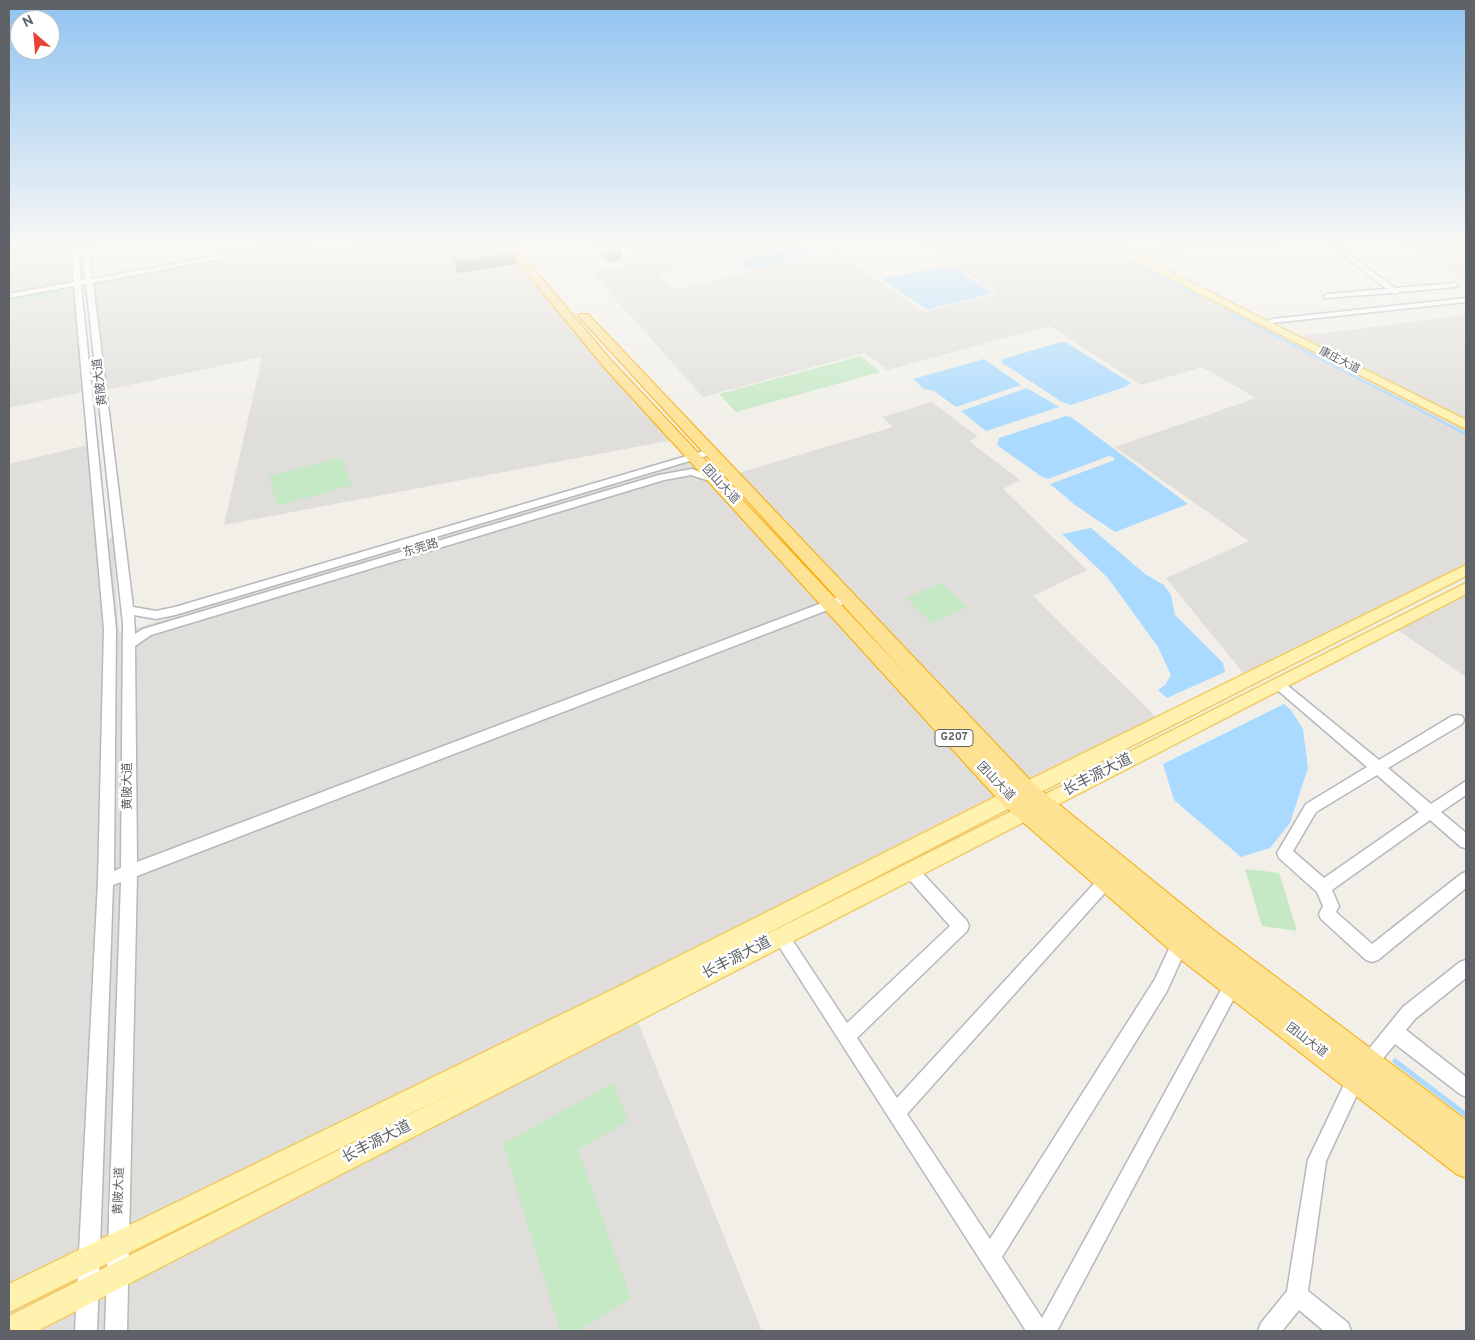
<!DOCTYPE html>
<meta charset="utf-8">
<style>
body{margin:0}
#map{position:relative;width:1475px;height:1340px;overflow:hidden;background:#f1efe8;font-family:Overpass,sans-serif}
canvas{display:block}
.frame{position:absolute;inset:0;border:10px solid #5f6368;pointer-events:none}
.north{position:absolute;left:10px;top:10px;width:50px;height:50px;box-sizing:border-box;background:#fff;border:1px solid #bfc1c3;border-radius:50%;rotate:333deg;font-size:14px;font-weight:700;line-height:20px;text-align:center;color:#5f6368}
.north::after{content:'';display:block;margin:auto;width:18px;height:22px;background:#ea4335;clip-path:polygon(50% 0,100% 100%,50% 72%,0 100%)}
</style>
<div id="map">
<canvas width="1475" height="1340"></canvas>
<div class="frame"></div>
<div class="north">N</div>
</div>
<script>
const ctx = document.querySelector('canvas').getContext('2d');
ctx.lineJoin = 'round';
function fillPath(path, color) {
  ctx.fillStyle = color;
  ctx.fill(path, 'evenodd');
}
function toPath(rows) {
  const path = new Path2D();
  for (const r of rows) {
    path.moveTo(r[0], r[1]);
    for (let i = 2; i < r.length; i += 2) path.lineTo(r[i], r[i + 1]);
  }
  return path;
}
function stroke(path, color, width, dash) {
  ctx.strokeStyle = color;
  ctx.lineWidth = width;
  ctx.lineCap = dash ? 'butt' : 'round';
  ctx.setLineDash(dash || []);
  ctx.stroke(path);
}
function write(font, color, halo, rows, align = 'center') {
  ctx.font = font + ' Overpass,"Noto Sans SC",sans-serif';
  ctx.lineWidth = 5;
  ctx.setLineDash([]);
  ctx.textBaseline = 'middle';
  ctx.strokeStyle = halo;
  ctx.fillStyle = color;
  for (const [text, x, y, turn = 0] of rows) {
    ctx.save();
    ctx.translate(x, y);
    ctx.rotate((+turn || 0) * Math.PI / 180);
    ctx.textAlign = isNaN(turn) ? turn : align;
    if (halo) ctx.strokeText(text, 0, 0);
    ctx.fillText(text, 0, 0);
    ctx.restore();
  }
}
const industrial = toPath([
 [9,243,75,243,77,283,87,391,9,408],
 [304,243,310,252,388,243,507,243,607,363,678,439,224,525,262,357,102,391,89,281],
 [623,243,802,243,657,274,675,289,836,252,924,312,999,294,920,243,1105,243,1466,426,1466,570,1249,680,1166,578,1249,541,1115,447,1256,398,1202,367,1141,385,1050,326,887,370,865,353,703,397,591,272,643,261],
 [1402,243,1466,243,1466,283],
 [1466,314,1466,419,1301,336,1441,318],
 [932,402,978,437,969,441,1020,480,1003,489,1087,570,1033,596,1162,723,1027,790,732,475,893,427,882,417],
 [92,444,101,541,113,537,119,633,697,460,1011,799,627,995,762,1331,9,1331,9,464],
 [1466,588,1466,677,1392,626]
]);
const green = toPath([
 [64,288,64,294,9,304,9,299],
 [861,356,880,372,736,412,719,394],
 [341,457,352,485,277,506,269,476],
 [941,583,967,607,932,624,906,598],
 [1245,869,1279,873,1297,931,1262,926],
 [613,1083,628,1121,578,1150,631,1298,579,1331,560,1331,503,1144]
]);
const water = toPath([
 [802,246,812,256,748,270,739,260],
 [946,266,951,266,991,292,991,294,929,309,923,307,883,280,884,278],
 [1061,342,1067,343,1131,383,1125,387,1071,405,1062,402,1001,362,1003,359],
 [984,359,1021,385,956,407,934,391,924,389,913,379],
 [1027,388,1059,407,986,431,961,411],
 [1066,416,1071,417,1188,504,1115,532,1075,505,1050,484,1115,460,1113,457,1109,456,1048,479,1042,477,997,445,999,438],
 [1091,528,1145,574,1164,585,1171,595,1175,615,1223,663,1225,672,1167,698,1158,690,1165,685,1171,675,1158,647,1108,578,1062,534],
 [1284,704,1291,710,1303,729,1308,768,1290,823,1270,848,1241,857,1174,800,1163,764]
]);
const streamFar2 = toPath([
 [1094,243,1200,297],
 [1233,314,1352,375]
]);
const streamFar1 = toPath([
 [1350,374,1466,434]
]);
const stream = toPath([
 [1395,1061,1466,1115]
]);
const minor = toPath([
 [72,243,78,243,81,281,85,280,83,243,89,243,92,279,288,243,291,245,93,283,133,607,156,611,175,607,707,450,710,449,715,452,713,454,175,615,156,619,134,615,135,634,143,629,659,475,692,469,721,480,716,483,691,475,664,480,151,635,135,646,137,862,843,595,851,595,853,598,851,601,137,876,127,1331,105,1331,121,882,113,885,97,1331,75,1331,98,881,104,629,74,286,9,298,9,294,73,282,72,243],
 [86,284,123,624,121,868,114,871,116,629,81,285,86,284],
 [1255,243,1281,243,1278,245,1137,255,1134,253,1137,251,1255,243],
 [1327,243,1334,243,1395,288,1455,283,1459,285,1455,287,1400,292,1396,294,1392,293,1325,298,1324,296,1328,294,1387,289,1327,243],
 [1434,243,1442,243,1466,252,1466,256,1434,243],
 [1466,298,1466,302,1272,323,1268,321,1272,319,1466,298],
 [1278,679,1282,681,1379,760,1452,716,1457,715,1462,716,1464,720,1462,724,1388,768,1431,804,1466,781,1466,795,1441,812,1466,833,1466,848,1461,847,1430,820,1332,890,1339,906,1336,912,1372,944,1461,874,1466,872,1466,888,1378,960,1372,962,1366,960,1321,919,1319,914,1323,906,1317,892,1279,858,1277,853,1306,804,1367,767,1274,687,1272,684,1274,681,1278,679],
 [1377,775,1419,812,1324,878,1293,851,1316,812,1377,775],
 [911,864,916,866,967,921,969,926,967,931,857,1038,897,1098,1101,876,1106,874,1111,876,1114,881,1111,886,907,1114,990,1239,1155,979,1174,938,1180,936,1186,938,1188,944,1167,991,1002,1257,1042,1318,1227,979,1233,977,1239,979,1241,985,1057,1331,1026,1331,773,937,775,932,781,929,787,932,847,1023,950,926,906,876,903,871,906,866,911,864],
 [1466,960,1466,978,1415,1019,1406,1030,1466,1077,1466,1097,1460,1094,1395,1044,1362,1084,1326,1161,1308,1291,1348,1323,1351,1331,1324,1331,1299,1310,1282,1331,1258,1331,1261,1323,1287,1291,1308,1160,1350,1072,1403,1007,1460,962,1466,960]
]);
const major = toPath([
 [1101,243,1111,243,1466,420,1466,429,1101,243],
 [1466,565,1466,576,1033,796,731,952,1466,583,1466,594,37,1331,9,1331,9,1316,474,1082,9,1312,9,1284,618,987,1021,784,1466,565]
]);
const highway = toPath([
 [502,243,512,243,611,360,909,677,580,318,578,316,580,314,588,314,1034,784,1215,931,1466,1120,1466,1178,1456,1174,1180,959,1003,805,603,366,502,243]
]);
const wall = toPath([
 [449,244,515,254,517,264,457,273],
 [597,244,621,251,622,259,608,262,598,252]
]);
const shadedWall = toPath([
 [621,251,622,259,608,262,607,254],
 [515,254,517,264,457,273,455,262]
]);
const building = toPath([
 [474,243,505,243,515,254,455,262,449,244,474,243],
 [605,243,612,243,621,251,607,254,597,244,605,243]
]);
const farStreetnames = [
 ["康庄大道",1339,361,27]
];
const shields = [
 [954,738,38]
];
const shieldNames = [
 ["G207",954,738]
];
const streetNames = [
 ["黄陂大道",101,382,-97],
 ["团山大道",720,485,47],
 ["东莞路",421,549,-17],
 ["团山大道",995,782,46],
 ["黄陂大道",129,786,-90],
 ["团山大道",1306,1041,37],
 ["黄陂大道",120,1191,-88]
];
const nearStreetnames = [
 ["长丰源大道",1098,776,-27],
 ["长丰源大道",737,959,-27],
 ["长丰源大道",377,1143,-27]
];
fillPath(industrial, '#e0deda');
fillPath(green, '#c5e8c5');
fillPath(water, '#aadaff');
stroke(streamFar2, '#aadaff', 2);
stroke(streamFar1, '#aadaff', 2.5);
stroke(stream, '#aadaff', 5);
stroke(minor, '#b5b8bc', 3);
stroke(major, '#f2c960', 3);
stroke(highway, '#f9ab00', 2);
fillPath(minor, '#fff');
fillPath(major, '#fff2af');
fillPath(highway, '#fde293');
fillPath(wall, '#afaea9');
fillPath(shadedWall, '#8f8d8a');
fillPath(building, '#cccac5');
stroke(building, '#8f8d8a', 1);
const sky = ctx.createLinearGradient(0, 0, 0, 430);
sky.addColorStop(0, '#8fc3f1');
sky.addColorStop(0.57, '#f9f8f5');
sky.addColorStop(1, '#f9f8f500');
ctx.fillStyle = sky;
ctx.fillRect(0, 0, 1475, 430);
write('11px', '#5f6368', '#fff', farStreetnames);
for (const [x, y, w] of shields) {
  const box = new Path2D();
  box.roundRect(x - w / 2, y - 8.5, w, 17, 4);
  ctx.fillStyle = '#fff';
  ctx.fill(box);
  stroke(box, '#5f6368', 1);
}
write('bold 11px', '#5f6368', null, shieldNames);
write('12px', '#5f6368', '#fff', streetNames);
write('15px', '#5f6368', '#fff', nearStreetnames);
</script>
